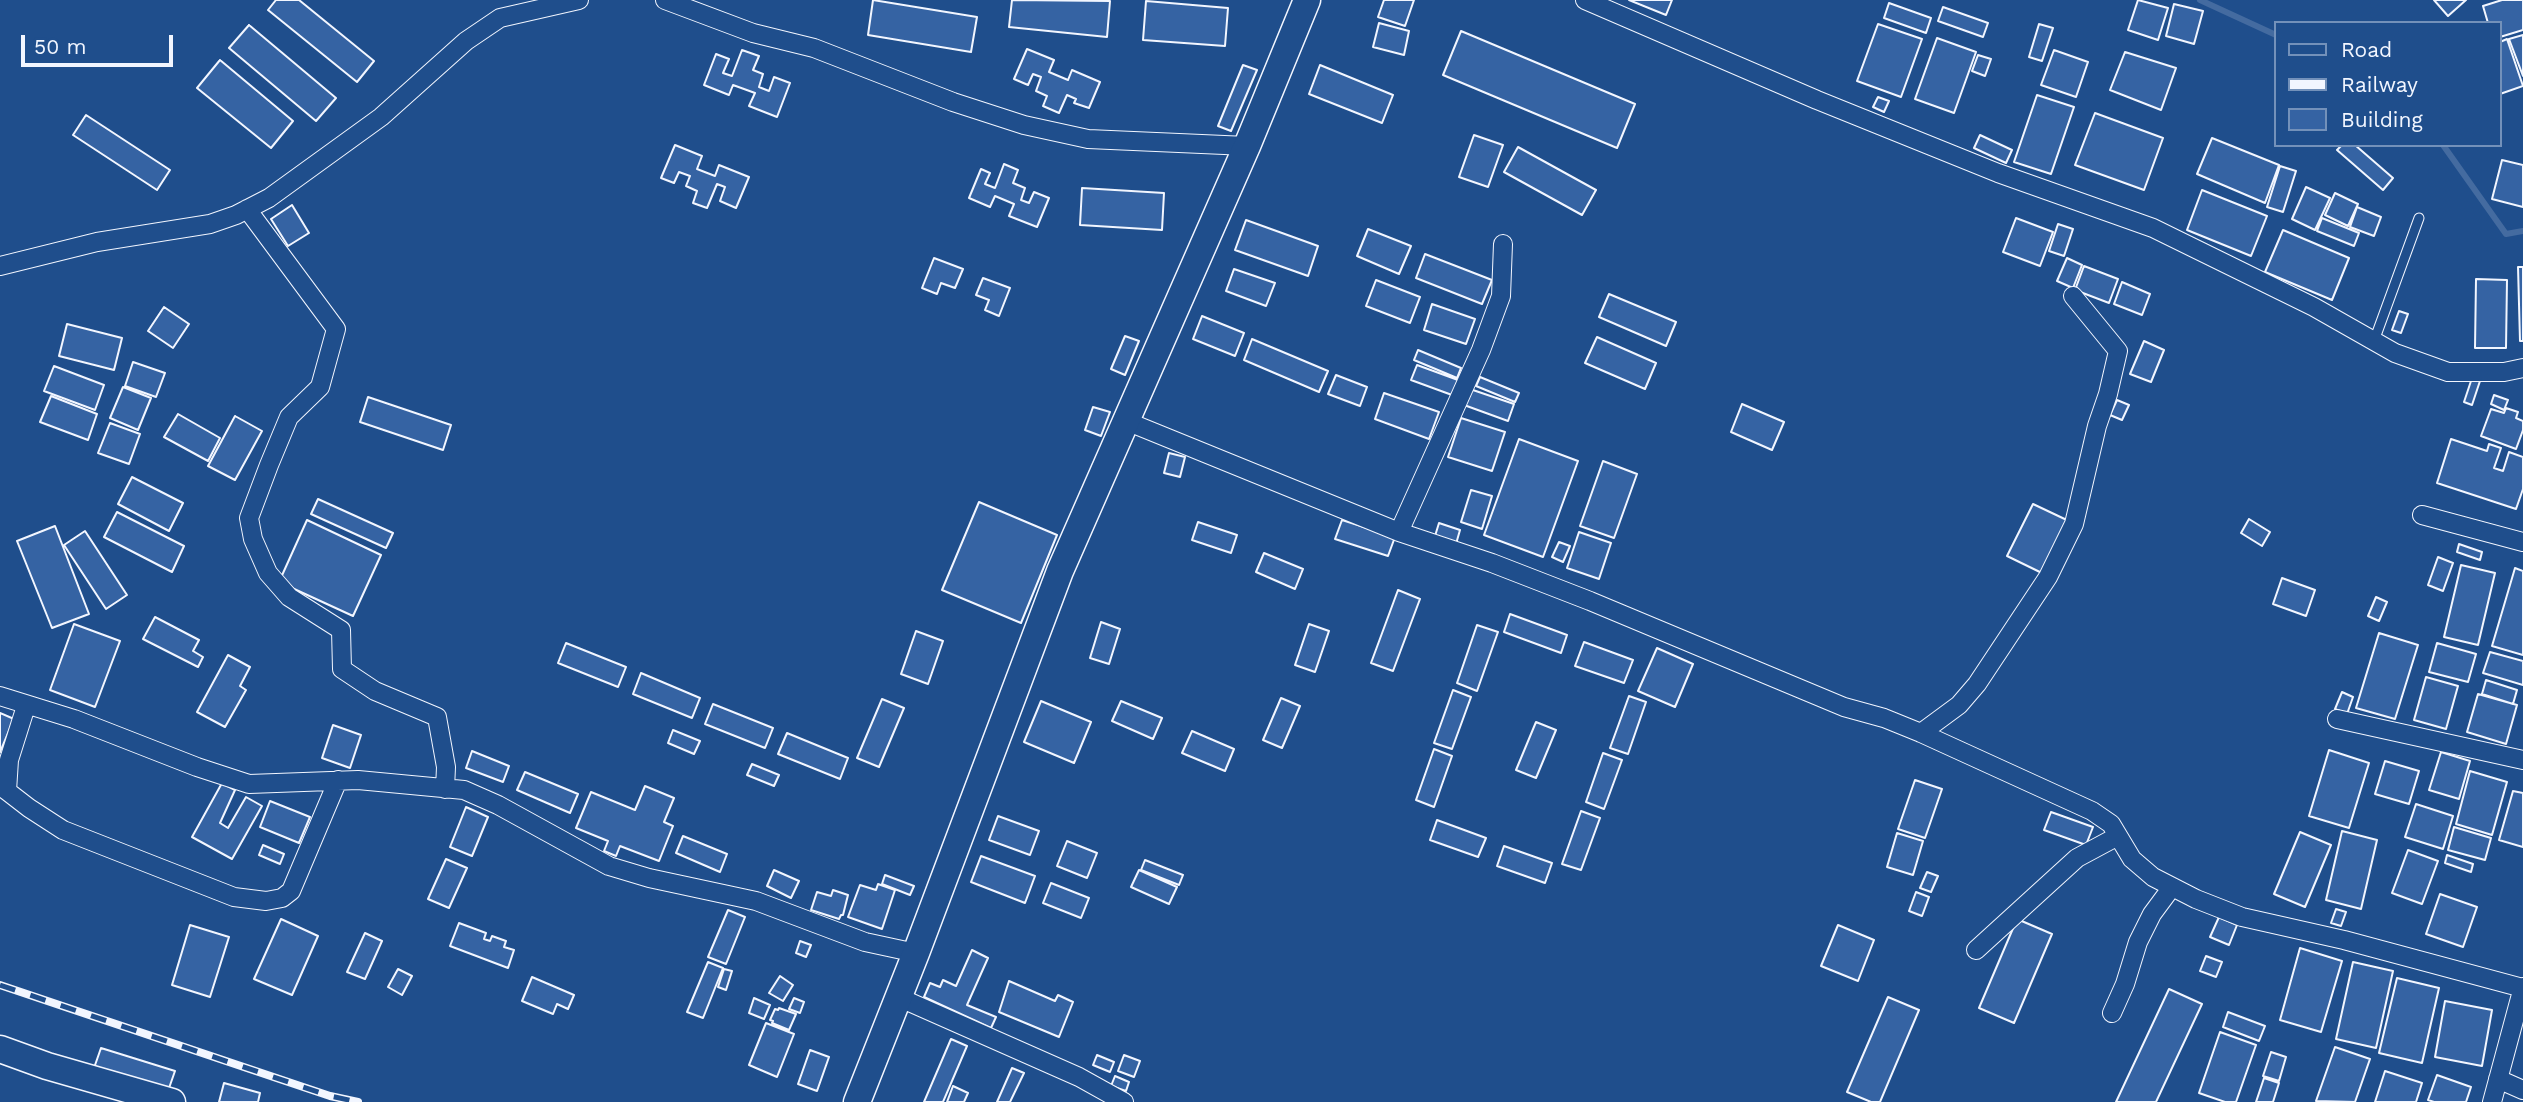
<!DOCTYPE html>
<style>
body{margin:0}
#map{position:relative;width:2523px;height:1102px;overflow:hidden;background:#1f4e8c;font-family:"Work Sans",sans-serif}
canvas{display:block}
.legend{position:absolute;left:2274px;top:21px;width:228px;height:126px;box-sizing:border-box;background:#1f4e8c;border:2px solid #7391ba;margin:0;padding:9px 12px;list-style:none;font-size:21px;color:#f2f6ff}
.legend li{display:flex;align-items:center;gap:14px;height:35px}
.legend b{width:35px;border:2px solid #7391ba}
.scale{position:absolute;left:21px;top:35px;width:152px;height:32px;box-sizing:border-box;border:4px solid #f2f6ff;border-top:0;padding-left:9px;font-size:21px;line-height:24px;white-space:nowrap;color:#f2f6ff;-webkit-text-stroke:5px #1f4e8c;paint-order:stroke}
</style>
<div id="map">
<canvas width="2523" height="1102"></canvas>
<ul class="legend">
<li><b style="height:9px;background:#1f4e8c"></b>Road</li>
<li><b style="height:9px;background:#f2f6ff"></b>Railway</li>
<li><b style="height:19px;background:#3563a3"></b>Building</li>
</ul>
<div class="scale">50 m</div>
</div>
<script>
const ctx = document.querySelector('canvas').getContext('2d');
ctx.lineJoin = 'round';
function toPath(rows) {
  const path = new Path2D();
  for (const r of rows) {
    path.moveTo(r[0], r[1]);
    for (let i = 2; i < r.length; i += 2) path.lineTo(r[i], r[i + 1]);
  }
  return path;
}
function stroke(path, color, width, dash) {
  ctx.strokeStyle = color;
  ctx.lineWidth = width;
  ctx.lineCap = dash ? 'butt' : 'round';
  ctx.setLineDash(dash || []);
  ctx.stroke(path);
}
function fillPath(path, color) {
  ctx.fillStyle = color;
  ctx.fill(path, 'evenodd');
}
const stream = toPath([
 [2200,0,2276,35],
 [2443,145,2506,234,2523,231]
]);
const building = toPath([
 [276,0,299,0,374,61,357,82,268,10,276,0],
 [873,0,977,17,971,52,868,35,873,0],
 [1012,0,1110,1,1107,37,1009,27,1012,0],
 [1384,0,1414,0,1405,26,1378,17,1384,0],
 [1629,0,1672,0,1666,15,1629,0],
 [2138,0,2168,8,2158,40,2128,30,2138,0],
 [2434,0,2466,0,2448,16,2434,0],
 [2502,0,2523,0,2523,30,2500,37,2500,23,2488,23,2483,6,2502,0],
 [1146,1,1228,8,1225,46,1143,40,1146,1],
 [1889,3,1931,18,1926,33,1884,18,1889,3],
 [2174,4,2203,11,2194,44,2166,36,2174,4],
 [1943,7,1988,23,1983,37,1938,21,1943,7],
 [1379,23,1409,31,1404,55,1373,47,1379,23],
 [1878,24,1922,39,1901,97,1857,81,1878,24],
 [2039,24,2053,28,2042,61,2029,57,2039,24],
 [249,25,336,98,316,121,229,48,249,25],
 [1461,31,1635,104,1617,148,1443,75,1461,31],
 [2523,35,2523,76,2509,39,2523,35],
 [1937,38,1976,52,1954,113,1915,99,1937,38],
 [2507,39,2523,86,2500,94,2500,42,2507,39],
 [1027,49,1054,60,1049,72,1068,80,1072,70,1100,82,1089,108,1074,103,1076,99,1067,95,1059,113,1043,106,1047,96,1036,91,1041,77,1033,74,1028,85,1014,79,1027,49],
 [742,50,759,56,753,70,763,74,759,87,769,91,774,77,790,83,777,117,749,106,755,93,733,85,729,95,704,85,716,54,729,59,723,73,732,76,742,50],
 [2054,50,2088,62,2076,97,2041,85,2054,50],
 [2125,52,2176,68,2161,110,2110,90,2125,52],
 [1978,55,1991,59,1985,76,1972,71,1978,55],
 [220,60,293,121,271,148,197,88,220,60],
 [1243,65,1257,70,1231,131,1218,126,1243,65],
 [1320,65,1393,95,1382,123,1309,94,1320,65],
 [2037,95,2074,107,2051,174,2014,162,2037,95],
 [1878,97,1889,101,1884,112,1873,107,1878,97],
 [2095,113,2163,138,2144,190,2075,165,2095,113],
 [86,115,170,170,157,190,73,135,86,115],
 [1474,135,1503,145,1488,187,1459,177,1474,135],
 [1980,135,2012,150,2006,163,1974,148,1980,135],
 [2212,138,2279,165,2265,203,2197,174,2212,138],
 [675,145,702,156,697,169,715,176,719,165,749,177,736,208,720,201,725,187,717,184,707,208,693,203,697,191,686,186,690,176,679,172,674,183,661,178,675,145],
 [2342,145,2355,145,2393,178,2383,190,2337,150,2342,145],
 [1518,147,1596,190,1582,215,1504,172,1518,147],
 [2502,160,2523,165,2523,207,2492,199,2502,160],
 [1004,164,1018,170,1013,183,1025,188,1021,200,1029,203,1034,192,1049,198,1037,227,1009,216,1014,204,995,196,990,207,969,198,981,169,990,173,985,184,995,188,1004,164],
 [2280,166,2296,171,2283,212,2267,207,2280,166],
 [2306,187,2330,198,2315,230,2292,219,2306,187],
 [1082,188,1164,193,1162,230,1080,225,1082,188],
 [2202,190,2267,216,2251,256,2187,230,2202,190],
 [2335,193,2358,204,2348,226,2325,215,2335,193],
 [292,205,309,233,288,246,271,219,292,205],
 [2357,207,2381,217,2374,236,2350,227,2357,207],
 [2016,218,2053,232,2040,266,2003,252,2016,218],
 [2322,218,2359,233,2354,246,2317,231,2322,218],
 [1246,220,1318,246,1308,276,1235,250,1246,220],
 [2058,224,2073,229,2064,256,2049,251,2058,224],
 [1368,229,1411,246,1399,274,1357,256,1368,229],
 [2283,230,2349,258,2332,300,2265,272,2283,230],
 [1425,254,1492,280,1482,304,1416,278,1425,254],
 [934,258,963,269,955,288,941,283,937,294,922,288,934,258],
 [2067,258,2082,265,2073,288,2057,281,2067,258],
 [2084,266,2118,279,2109,303,2075,290,2084,266],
 [2518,267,2523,267,2523,341,2520,341,2518,267],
 [1234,269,1275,283,1266,306,1226,291,1234,269],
 [983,278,1010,288,999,316,985,310,989,300,976,295,983,278],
 [2476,279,2507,280,2506,348,2475,348,2476,279],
 [1376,280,1420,297,1410,323,1366,306,1376,280],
 [2122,282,2150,294,2142,315,2114,304,2122,282],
 [1609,294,1676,322,1666,346,1599,317,1609,294],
 [1432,304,1475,319,1466,344,1424,330,1432,304],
 [164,307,189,324,173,348,148,331,164,307],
 [2399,311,2408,314,2401,333,2392,330,2399,311],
 [1202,316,1244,333,1235,356,1193,339,1202,316],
 [67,324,122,338,114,370,59,356,67,324],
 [1125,336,1139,341,1125,375,1111,369,1125,336],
 [1597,337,1656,363,1645,389,1585,363,1597,337],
 [1252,339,1328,371,1319,392,1244,360,1252,339],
 [2144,341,2164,350,2151,382,2130,374,2144,341],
 [1418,350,1461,368,1457,378,1414,360,1418,350],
 [133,362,165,373,156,397,125,386,133,362],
 [1417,365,1458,380,1452,395,1411,380,1417,365],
 [54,366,104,385,95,410,44,391,54,366],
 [1336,375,1367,387,1360,406,1328,394,1336,375],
 [1480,377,1519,393,1515,402,1476,386,1480,377],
 [2472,378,2480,381,2472,405,2464,402,2472,378],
 [123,387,151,398,138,430,110,418,123,387],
 [1470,389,1514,404,1508,421,1464,405,1470,389],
 [1384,393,1439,412,1429,439,1375,419,1384,393],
 [2494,395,2508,400,2504,410,2491,404,2494,395],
 [51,396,97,414,88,440,40,422,51,396],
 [368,397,451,425,443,450,360,422,368,397],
 [2117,400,2129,405,2122,420,2110,415,2117,400],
 [1742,404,1784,422,1772,450,1731,432,1742,404],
 [1093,407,1110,412,1101,436,1085,430,1093,407],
 [2506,408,2518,412,2516,418,2523,421,2523,430,2516,449,2481,436,2491,409,2504,413,2506,408],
 [178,414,220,438,208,461,164,437,178,414],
 [235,416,262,431,235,480,208,466,235,416],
 [1461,418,1505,432,1492,471,1448,457,1461,418],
 [110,423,140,434,129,464,98,453,110,423],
 [1519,439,1578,461,1543,557,1484,535,1519,439],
 [2451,439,2487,451,2489,444,2501,448,2494,468,2503,471,2509,452,2523,457,2523,489,2516,509,2437,483,2451,439],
 [1169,453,1185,457,1180,477,1164,473,1169,453],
 [1603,461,1637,474,1614,538,1580,526,1603,461],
 [132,477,183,503,169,531,118,504,132,477],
 [1471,490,1492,496,1482,529,1461,522,1471,490],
 [318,499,393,533,386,548,311,514,318,499],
 [979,502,1057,535,1021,623,942,590,979,502],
 [2033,504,2071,522,2046,575,2007,556,2033,504],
 [117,512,184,546,172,572,104,537,117,512],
 [2249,519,2270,532,2262,546,2241,533,2249,519],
 [307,520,381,555,353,616,279,582,307,520],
 [1342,520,1395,537,1388,556,1335,539,1342,520],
 [1198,522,1237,535,1231,553,1192,540,1198,522],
 [1439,523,1460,530,1456,544,1435,536,1439,523],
 [55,526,89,614,52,628,17,541,55,526],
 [85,531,127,595,106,609,64,545,85,531],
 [1579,532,1611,543,1599,579,1567,568,1579,532],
 [1559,542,1570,546,1563,562,1552,557,1559,542],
 [2459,544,2482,552,2480,560,2457,552,2459,544],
 [1264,553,1303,569,1295,589,1256,572,1264,553],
 [2438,557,2453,563,2443,591,2428,585,2438,557],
 [2461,565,2495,573,2478,645,2444,637,2461,565],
 [2515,568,2523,571,2523,655,2492,646,2515,568],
 [2282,578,2315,590,2306,616,2273,604,2282,578],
 [1398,590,1420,599,1393,671,1371,663,1398,590],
 [2376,597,2387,602,2379,621,2368,616,2376,597],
 [1510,614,1567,635,1561,653,1504,632,1510,614],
 [155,617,199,640,193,651,203,657,198,667,143,639,155,617],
 [1101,622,1120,629,1109,664,1090,658,1101,622],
 [74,624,120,641,95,707,50,690,74,624],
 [1309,624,1329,631,1315,672,1295,665,1309,624],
 [1477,625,1498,632,1477,691,1457,683,1477,625],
 [916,631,943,641,928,684,901,674,916,631],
 [2379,633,2418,645,2395,719,2356,708,2379,633],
 [1584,642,1633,660,1624,683,1575,666,1584,642],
 [566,643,626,667,618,687,558,663,566,643],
 [2437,643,2476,654,2468,682,2429,672,2437,643],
 [1657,648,1693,664,1675,707,1638,691,1657,648],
 [2490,652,2523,661,2523,685,2483,673,2490,652],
 [228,655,250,667,240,686,246,690,225,727,197,712,228,655],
 [641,673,700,698,692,718,633,694,641,673],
 [2426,677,2458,686,2446,729,2414,720,2426,677],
 [2486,680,2517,690,2513,704,2482,694,2486,680],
 [1453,690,1471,697,1452,749,1434,743,1453,690],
 [2342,692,2353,697,2347,714,2335,709,2342,692],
 [2478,694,2517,705,2506,744,2467,732,2478,694],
 [1629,696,1646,702,1628,754,1610,748,1629,696],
 [1281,698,1300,706,1282,748,1263,740,1281,698],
 [882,699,904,708,879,767,857,758,882,699],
 [1041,701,1091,722,1074,763,1024,742,1041,701],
 [1121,701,1162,718,1153,739,1112,721,1121,701],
 [713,704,773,728,765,748,705,724,713,704],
 [0,713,14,719,0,752,0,713],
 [1536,722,1556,730,1536,778,1516,770,1536,722],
 [333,725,361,735,350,768,322,758,333,725],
 [673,730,700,741,694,754,668,743,673,730],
 [1192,731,1234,749,1225,771,1182,753,1192,731],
 [787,733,848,758,840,779,778,754,787,733],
 [1434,749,1452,756,1434,807,1416,800,1434,749],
 [2329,750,2369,763,2349,828,2309,816,2329,750],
 [472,751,509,766,503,782,466,768,472,751],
 [2441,752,2470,761,2459,799,2429,790,2441,752],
 [1603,753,1622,760,1604,809,1586,802,1603,753],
 [2385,761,2419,771,2409,804,2375,794,2385,761],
 [752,764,779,775,774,786,747,775,752,764],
 [2470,771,2507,782,2492,835,2456,824,2470,771],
 [525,772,578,794,570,813,517,790,525,772],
 [1915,780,1942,789,1925,838,1898,829,1915,780],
 [222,783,235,790,220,823,228,828,246,797,262,806,232,859,192,837,222,783],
 [645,786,674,798,664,822,673,826,659,861,620,846,616,856,604,851,608,841,576,828,591,792,635,810,645,786],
 [2513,791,2523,793,2523,847,2499,840,2513,791],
 [270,801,310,817,299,843,260,827,270,801],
 [2416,804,2453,816,2443,849,2405,837,2416,804],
 [466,807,488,817,472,856,450,847,466,807],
 [1581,811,1600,818,1581,870,1562,864,1581,811],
 [2051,812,2093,827,2086,845,2044,830,2051,812],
 [998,816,1039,831,1030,855,989,840,998,816],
 [1437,820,1486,838,1478,857,1430,840,1437,820],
 [2454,827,2491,838,2485,860,2448,850,2454,827],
 [2342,831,2377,840,2361,909,2326,900,2342,831],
 [2300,832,2331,845,2305,907,2274,894,2300,832],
 [1897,833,1923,841,1913,875,1887,867,1897,833],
 [683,836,727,854,720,872,676,853,683,836],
 [1067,841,1097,853,1087,878,1057,866,1067,841],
 [263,845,284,854,280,864,259,855,263,845],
 [1504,846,1552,863,1545,883,1497,866,1504,846],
 [2408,850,2438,861,2422,904,2392,893,2408,850],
 [2447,855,2473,864,2471,872,2445,863,2447,855],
 [981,856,1035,876,1025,903,971,882,981,856],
 [446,859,467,868,449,908,428,899,446,859],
 [1145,860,1183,875,1179,885,1141,870,1145,860],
 [774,870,799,881,791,898,767,886,774,870],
 [1139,870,1177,887,1169,904,1131,887,1139,870],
 [1927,872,1938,876,1931,892,1920,888,1927,872],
 [885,875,914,886,910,895,882,884,885,875],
 [1051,883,1089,898,1081,918,1043,903,1051,883],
 [878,884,895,890,882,929,848,917,860,885,876,890,878,884],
 [833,890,848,895,843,915,841,915,839,919,811,910,817,892,831,896,833,890],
 [1916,892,1929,897,1922,916,1909,911,1916,892],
 [2440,894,2477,907,2463,947,2426,934,2440,894],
 [2336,909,2346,912,2341,926,2331,923,2336,909],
 [728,910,745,917,726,964,708,957,728,910],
 [2219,917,2237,925,2229,945,2210,937,2219,917],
 [281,919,318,936,292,995,254,979,281,919],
 [2017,919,2052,934,2014,1023,1979,1008,2017,919],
 [459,923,486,933,484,939,490,941,492,936,506,941,504,947,514,950,508,968,450,946,459,923],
 [190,925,229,937,210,997,172,985,190,925],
 [1838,925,1874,940,1858,981,1821,966,1838,925],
 [365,933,382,941,365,979,347,972,365,933],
 [800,941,811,945,806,957,796,953,800,941],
 [2300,948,2342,961,2321,1032,2280,1020,2300,948],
 [972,950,988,958,967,1005,996,1017,991,1028,924,997,930,983,940,987,943,980,956,986,972,950],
 [2206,956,2222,962,2216,977,2200,971,2206,956],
 [708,962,723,968,703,1018,687,1012,708,962],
 [2353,962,2393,971,2376,1048,2336,1039,2353,962],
 [398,969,412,976,402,995,388,987,398,969],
 [724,969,732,971,726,990,718,987,724,969],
 [780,976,793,985,783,1001,769,993,780,976],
 [532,977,574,995,568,1009,557,1004,553,1014,522,1001,532,977],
 [2397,978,2439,988,2422,1063,2379,1053,2397,978],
 [1009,981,1055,1001,1058,995,1073,1002,1059,1037,999,1012,1009,981],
 [2169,989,2202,1004,2156,1102,2116,1102,2169,989],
 [1888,997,1919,1010,1880,1102,1871,1102,1847,1092,1888,997],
 [754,998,770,1005,764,1019,749,1013,754,998],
 [794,998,804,1002,800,1013,789,1009,794,998],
 [2445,1001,2492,1010,2482,1066,2435,1057,2445,1001],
 [779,1008,796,1014,789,1030,772,1023,773,1021,770,1020,775,1009,778,1010,779,1008],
 [2228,1012,2265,1026,2259,1041,2223,1027,2228,1012],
 [766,1023,794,1034,777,1077,749,1065,766,1023],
 [2220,1032,2256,1045,2236,1102,2225,1102,2199,1093,2220,1032],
 [951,1039,967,1046,943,1102,924,1102,951,1039],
 [2335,1047,2370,1059,2355,1102,2316,1101,2335,1047],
 [101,1048,175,1071,168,1091,94,1068,101,1048],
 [810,1050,829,1057,817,1091,798,1084,810,1050],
 [2271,1052,2286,1057,2279,1081,2263,1076,2271,1052],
 [1097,1055,1114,1062,1110,1072,1093,1065,1097,1055],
 [1124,1055,1140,1061,1134,1077,1118,1071,1124,1055],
 [1012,1068,1024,1073,1010,1102,997,1102,1012,1068],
 [2385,1071,2422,1083,2416,1102,2375,1102,2385,1071],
 [2437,1075,2471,1087,2466,1102,2434,1102,2428,1100,2437,1075],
 [1115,1076,1129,1082,1126,1091,1111,1086,1115,1076],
 [2264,1078,2279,1083,2273,1102,2256,1102,2264,1078],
 [224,1083,260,1093,258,1102,219,1102,224,1083],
 [953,1086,968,1093,964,1102,947,1102,953,1086]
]);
const lane = toPath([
 [2374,341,2419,218]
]);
const street = toPath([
 [665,0,753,33,814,48,953,102,1024,125,1088,139,1247,146],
 [1585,0,1817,100,1998,173,2153,228,2314,307,2395,353,2448,372,2504,372,2523,368],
 [247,209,336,329,320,387,289,417,269,465,249,518,253,539,268,573,289,597,341,630,342,669,375,691,437,717,446,767,445,789],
 [0,266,97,242,210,224,236,215,269,198,381,117,466,41,500,18,579,0],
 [1126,421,1399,532,1492,563,1590,601,1844,707,1884,718,1921,733,2092,811,2111,824,2132,859,2153,877,2196,899,2242,917,2344,940,2523,988],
 [2422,515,2523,542],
 [1399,532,1481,350,1501,296,1503,244],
 [0,696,74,719,197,767,249,784,358,780,464,790,498,805,609,866,649,878,756,901,865,942,916,953],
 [26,706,9,760,7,791,29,808,63,830,234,897,266,901,282,898,291,891,338,780],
 [2337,719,2523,760],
 [1921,733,1959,705,1977,684,2048,577,2074,524,2097,426,2108,394,2118,351,2073,296],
 [1976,950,2077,858,2118,836],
 [898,997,1079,1077,1124,1102],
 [2112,1013,2125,984,2138,942,2152,914,2172,887],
 [2498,1079,2523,1090],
 [2492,1102,2523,987]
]);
const secondary = toPath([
 [0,1049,47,1066,172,1102],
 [857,1102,916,953,1060,571,1247,146,1307,0]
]);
const rail = toPath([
 [0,985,330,1096,358,1102]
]);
stroke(stream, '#446ba0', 6);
fillPath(building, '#3563a3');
stroke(building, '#f2f6ff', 2);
stroke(lane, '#f2f6ff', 11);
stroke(street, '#f2f6ff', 20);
stroke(secondary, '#f2f6ff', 29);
stroke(lane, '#1f4e8c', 9);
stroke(street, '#1f4e8c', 18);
stroke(secondary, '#1f4e8c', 26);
stroke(rail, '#f2f6ff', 8);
stroke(rail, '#1f4e8c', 5, [16]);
</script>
